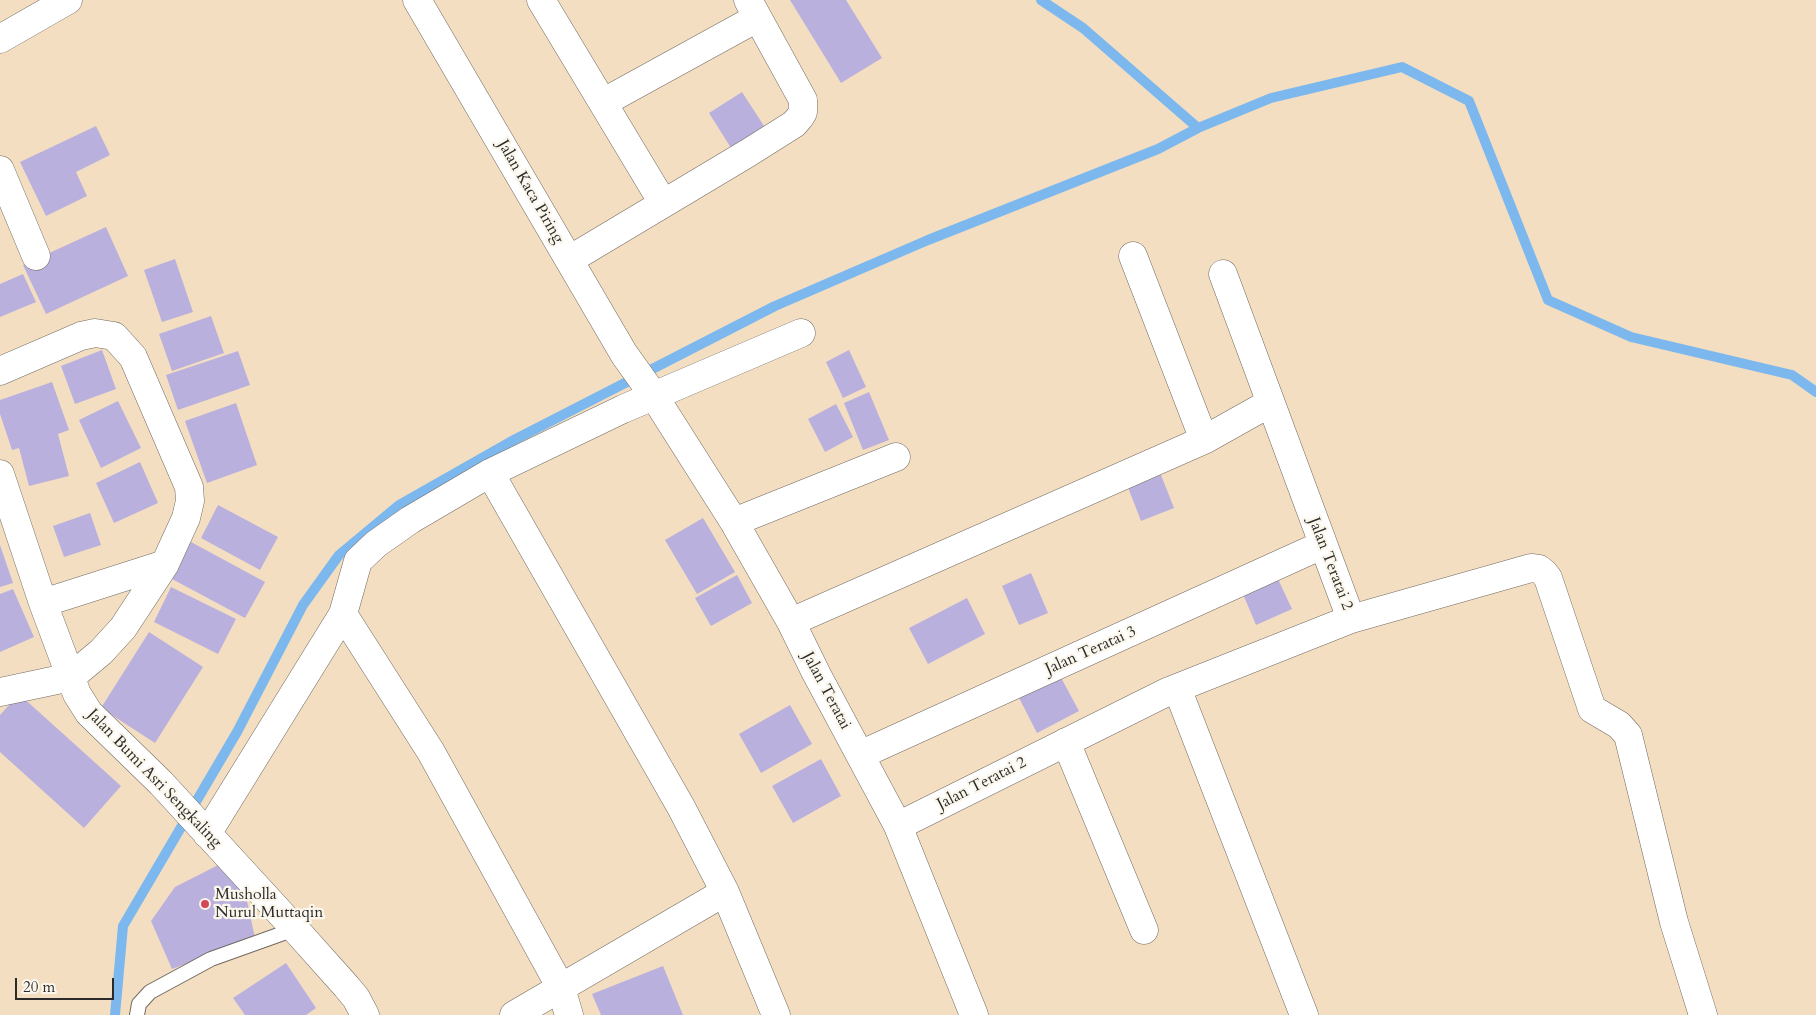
<!DOCTYPE html>
<style>
body{margin:0}
#map{position:relative;width:1816px;height:1015px;overflow:hidden;background:#f4dec2;font-family:Cardo,serif}
canvas{display:block}
.scale{position:absolute;left:15px;top:978px;width:99px;height:22px;box-sizing:border-box;border:2px solid #2b2b2b;border-top:0;padding-left:6px;font-size:15px;line-height:18px;white-space:nowrap;color:#2b2b2b;-webkit-text-stroke:4px #fbf7ec;paint-order:stroke}
</style>
<div id="map">
<canvas width="1816" height="1015"></canvas>
<div class="scale">20 m</div>
</div>
<script>
const ctx = document.querySelector('canvas').getContext('2d');
ctx.lineJoin = 'round';
function toPath(rows) {
  const path = new Path2D();
  for (const r of rows) {
    path.moveTo(r[0], r[1]);
    for (let i = 2; i < r.length; i += 2) path.lineTo(r[i], r[i + 1]);
  }
  return path;
}
function stroke(path, color, width, dash) {
  ctx.strokeStyle = color;
  ctx.lineWidth = width;
  ctx.lineCap = dash ? 'butt' : 'round';
  ctx.setLineDash(dash || []);
  ctx.stroke(path);
}
function fillPath(path, color) {
  ctx.fillStyle = color;
  ctx.fill(path, 'evenodd');
}
function write(font, color, halo, rows, align = 'center') {
  ctx.font = font + ' Cardo,serif';
  ctx.lineWidth = 4.5;
  ctx.setLineDash([]);
  ctx.textBaseline = 'middle';
  ctx.strokeStyle = halo;
  ctx.fillStyle = color;
  for (const [text, x, y, turn = 0] of rows) {
    ctx.save();
    ctx.translate(x, y);
    ctx.rotate((+turn || 0) * Math.PI / 180);
    ctx.textAlign = isNaN(turn) ? turn : align;
    if (halo) ctx.strokeText(text, 0, 0);
    ctx.fillText(text, 0, 0);
    ctx.restore();
  }
}
const stream = toPath([
 [1041,0,1083,28,1198,128],
 [115,1015,123,926,237,732,303,605,339,555,399,505,510,442,775,306,928,240,1158,149,1198,128,1271,98,1402,67,1469,101,1548,300,1631,337,1792,375,1816,392]
]);
const building = toPath([
 [790,0,846,0,882,58,841,83],
 [742,92,764,126,731,148,709,113],
 [96,126,110,155,76,172,87,196,46,216,20,162],
 [106,227,128,276,46,314,23,265],
 [175,259,193,312,162,322,144,270],
 [23,274,36,302,0,317,0,284],
 [211,316,224,353,172,371,159,334],
 [102,350,116,389,75,404,61,366],
 [849,350,866,387,843,398,826,362],
 [238,351,250,385,178,410,166,375],
 [52,382,69,430,58,434,69,476,29,486,19,448,12,450,0,414,0,400],
 [869,392,889,440,863,450,844,403],
 [118,401,141,448,101,468,79,420],
 [236,403,257,465,207,483,185,421],
 [836,404,853,437,825,452,808,419],
 [140,462,158,503,114,523,96,483],
 [1157,465,1174,508,1141,521,1124,477],
 [218,505,278,537,260,570,201,538],
 [90,513,101,545,64,557,53,526],
 [703,518,735,572,697,594,665,540],
 [191,542,265,582,245,618,172,579],
 [0,545,13,583,0,587],
 [1031,573,1048,613,1019,625,1002,586],
 [737,575,752,603,711,626,695,598],
 [1278,579,1292,609,1256,625,1243,594],
 [171,587,236,619,218,654,154,622],
 [13,589,34,637,0,652,0,594],
 [967,598,985,634,928,664,909,628],
 [149,632,203,667,155,743,101,708],
 [1058,672,1079,711,1037,733,1017,694],
 [19,694,121,786,84,828,0,752,0,715],
 [790,705,812,744,761,773,739,734],
 [821,759,841,796,793,823,772,786],
 [226,861,242,878,255,938,172,969,151,921,175,887],
 [286,963,316,1008,306,1015,245,1015,233,998],
 [663,966,683,1015,601,1015,592,994]
]);
const service = toPath([
 [137,1015,139,1004,150,992,211,959,295,929]
]);
const minor = toPath([
 [417,0,624,354,654,396,734,522,791,622,816,673,898,826,974,1015],
 [541,0,663,203],
 [0,39,68,0],
 [604,102,757,18],
 [0,170,36,256],
 [1133,256,1204,440],
 [569,260,748,153,794,124,800,117,803,112,803,100,748,0],
 [0,371,81,336,95,333,114,336,133,357,189,487,190,501,186,518,165,564,123,628,101,652,71,677,0,692],
 [490,473,681,807,725,892,776,1015],
 [0,474,43,603,77,694,89,713,161,783,295,929,346,986,356,998,365,1015],
 [734,522,896,457],
 [43,603,165,564],
 [343,614,431,752,561,988,569,1015],
 [1351,619,1531,568,1539,569,1544,573,1548,578,1592,709,1619,725,1628,735,1674,922,1703,1015],
 [791,622,1204,440,1261,408,1270,406],
 [1177,688,1304,1015],
 [1066,742,1144,930],
 [860,755,1322,545],
 [898,826,1167,692,1351,619,1223,274],
 [207,834,343,614,358,561,376,544,410,520,490,473,623,409,801,333],
 [514,1015,725,892]
]);
const markers = [
 [205,904,5,"#d1495b"]
];
const streetNames = [
 ["Jalan Kaca Piring",530,192,60],
 ["Jalan Teratai 2",1330,564,69],
 ["Jalan Teratai 3",1091,651,-24],
 ["Jalan Teratai",826,691,62],
 ["Jalan Bumi Asri Sengkaling",154,779,46],
 ["Jalan Teratai 2",982,784,-27]
];
const poiNames = [
 ["Musholla",215,895],
 ["Nurul Muttaqin",215,913]
];
stroke(stream, '#7cb8ee', 10);
fillPath(building, '#b9b0dd');
stroke(service, '#716a60', 16);
stroke(minor, '#716a60', 29);
stroke(service, '#fff', 14);
stroke(minor, '#fff', 28);
for (const [x, y, r, color] of markers) {
  const dot = new Path2D();
  dot.arc(x, y, r, 0, 2 * Math.PI);
  ctx.fillStyle = color;
  ctx.fill(dot);
  stroke(dot, '#fbf7ec', 2);
}
write('16px', '#2b2b2b', '#fbf7ec', streetNames);
write('16px', '#2b2b2b', '#fbf7ec', poiNames, 'left');
</script>
